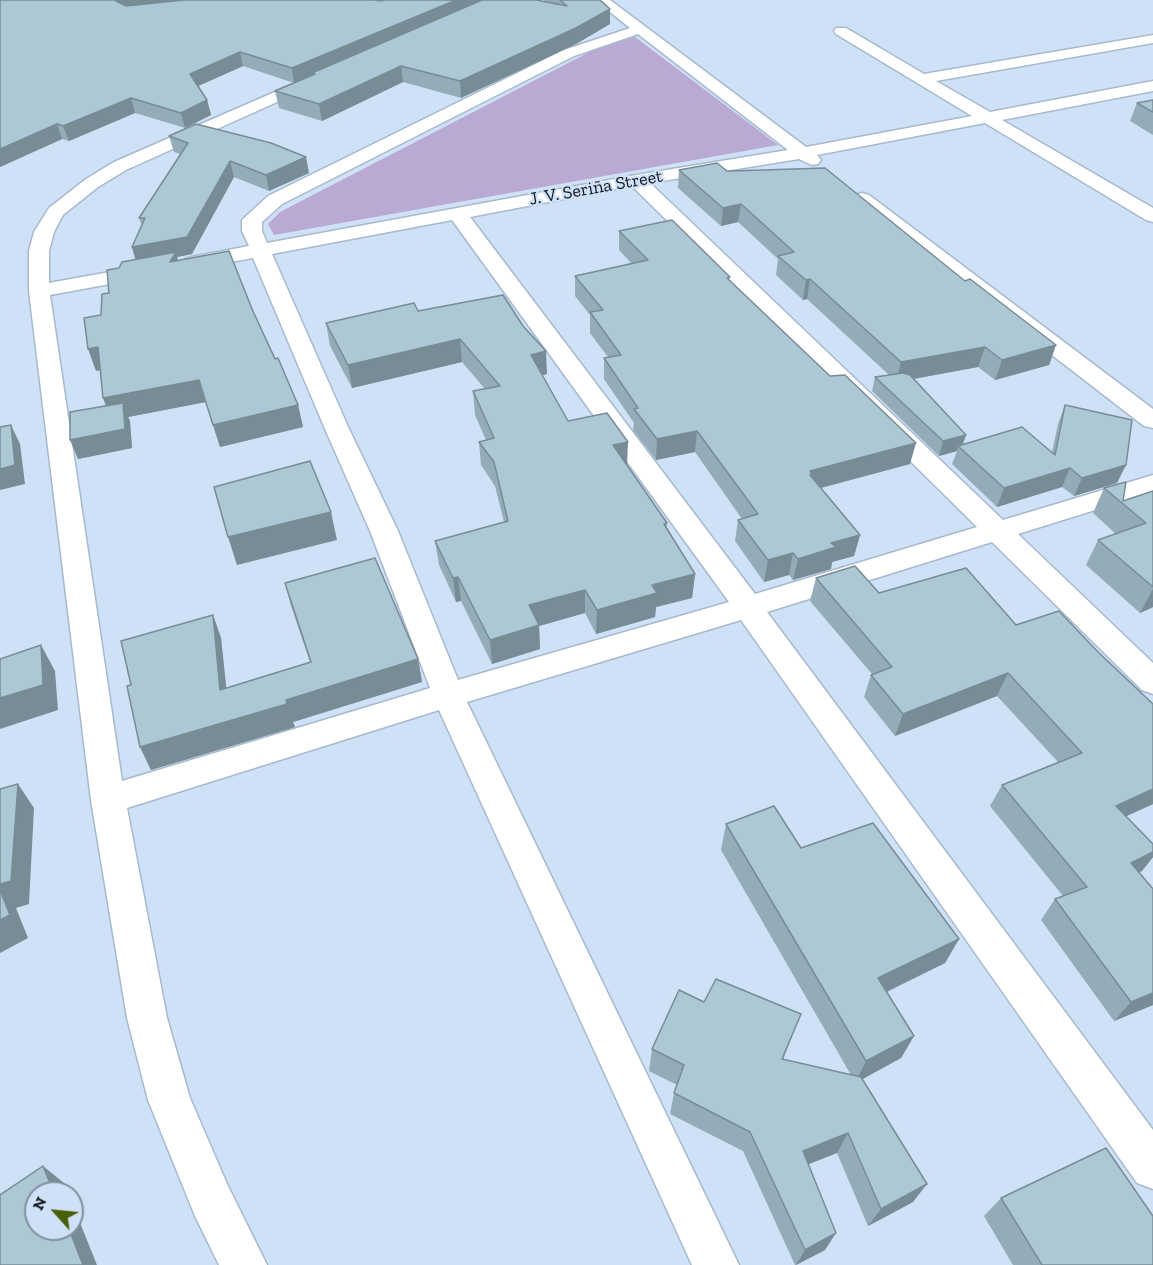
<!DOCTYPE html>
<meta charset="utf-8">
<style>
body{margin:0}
#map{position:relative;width:1153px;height:1265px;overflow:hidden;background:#cfe1f7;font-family:"Zilla Slab",serif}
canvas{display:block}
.north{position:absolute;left:24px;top:1181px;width:60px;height:60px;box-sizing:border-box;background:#cfe1f7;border:2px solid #8390a0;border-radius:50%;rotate:297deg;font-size:16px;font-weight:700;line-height:24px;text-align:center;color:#10161d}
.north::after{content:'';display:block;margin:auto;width:21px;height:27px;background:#485f0a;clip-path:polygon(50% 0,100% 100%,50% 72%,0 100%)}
</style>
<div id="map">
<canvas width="1153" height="1265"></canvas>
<div class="north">N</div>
</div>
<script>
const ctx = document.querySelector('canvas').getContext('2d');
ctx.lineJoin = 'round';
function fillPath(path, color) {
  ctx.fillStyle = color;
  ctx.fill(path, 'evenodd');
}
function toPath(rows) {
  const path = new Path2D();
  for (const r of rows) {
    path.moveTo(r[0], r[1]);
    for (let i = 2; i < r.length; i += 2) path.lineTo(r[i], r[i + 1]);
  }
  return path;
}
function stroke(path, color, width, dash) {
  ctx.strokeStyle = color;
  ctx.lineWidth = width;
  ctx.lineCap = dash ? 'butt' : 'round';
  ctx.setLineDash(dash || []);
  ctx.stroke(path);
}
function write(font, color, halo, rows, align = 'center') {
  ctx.font = font + ' "Zilla Slab",serif';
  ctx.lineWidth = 4.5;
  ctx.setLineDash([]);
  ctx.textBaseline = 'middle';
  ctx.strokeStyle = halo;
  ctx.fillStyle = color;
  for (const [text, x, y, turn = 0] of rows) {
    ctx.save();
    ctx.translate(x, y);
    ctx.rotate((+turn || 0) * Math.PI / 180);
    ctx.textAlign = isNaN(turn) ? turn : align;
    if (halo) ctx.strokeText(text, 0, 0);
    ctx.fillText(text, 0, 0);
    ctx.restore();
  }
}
const green = toPath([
 [635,37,778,145,274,235,268,224,280,212,597,48]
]);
const street = toPath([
 [595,0,610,0,806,147,972,116,836,34,834,31,836,28,846,28,924,74,1153,35,1153,43,936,81,990,112,1153,81,1153,91,1002,120,1153,208,1153,222,1146,220,985,123,817,155,821,160,818,164,812,165,799,159,650,183,1003,520,1153,475,1153,492,1018,534,1153,663,1153,694,1142,690,992,542,767,612,1153,1130,1153,1189,1137,1183,741,620,467,702,739,1265,692,1265,439,710,127,808,167,1018,190,1098,227,1184,267,1265,219,1265,195,1216,148,1100,127,1018,91,800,29,291,29,251,34,232,49,208,86,179,114,162,307,78,317,78,320,81,317,84,126,170,98,187,63,215,54,232,49,251,49,283,148,265,155,267,158,271,155,275,148,277,50,295,122,781,430,688,370,531,325,429,253,258,192,269,185,267,182,263,185,259,192,257,249,246,242,231,242,220,268,196,564,50,630,28,595,0],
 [638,34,788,150,636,175,267,243,262,231,262,222,282,204,574,56,638,34],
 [632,186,977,527,755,594,470,217,632,186],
 [452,220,729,602,458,680,398,531,349,429,272,254,452,220],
 [862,193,869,195,1153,409,1153,428,1144,426,855,203,853,199,855,195,862,193]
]);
const wall = toPath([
 [0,0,381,1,384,0,480,0,480,1,545,2,543,0,600,0,610,9,610,24,576,44,461,98,403,82,322,121,279,108,275,91,294,83,243,66,198,86,207,100,211,115,185,128,135,113,69,141,62,139,0,167],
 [1153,100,1153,135,1130,121,1137,103],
 [169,136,309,173,269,191,234,177,192,254,177,257,178,260,252,309,298,405,303,427,220,447,206,402,128,417,130,421,132,448,78,459,106,406,103,398,100,370,96,371,101,315,119,268,135,259,132,247,142,226,139,218,180,154,174,152],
 [679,170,727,171,965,281,1056,345,1049,365,995,380,978,367,914,379,966,435,963,444,1052,452,1058,424,1065,405,1117,483,1074,496,1062,487,997,507,952,464,957,451,939,456,872,391,875,377,889,375,807,299,803,300,776,275,778,259,738,222,721,226,678,188],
 [619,231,730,277,729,280,910,464,821,488,860,535,854,556,832,562,831,569,793,580,789,575,764,582,735,541,738,520,742,519,695,452,656,460,633,430,634,423,604,379,604,358,608,357,590,333,590,315,575,296,575,276,631,263,619,250],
 [418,311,547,374,542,375,568,421,627,466,667,523,667,528,695,574,692,598,656,607,655,617,596,634,585,613,539,626,540,649,492,664,461,601,456,602,439,565,435,541,504,522,495,486,481,465,479,442,486,440,475,415,473,391,485,389,462,362,352,388,330,346,326,323],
 [1104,488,1123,501,1153,491,1153,607,1140,613,1086,565,1098,540,1116,534,1093,513],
 [816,578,1016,625,1098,652,1153,704,1153,804,1126,816,1153,844,1153,857,1142,871,1139,872,1153,1005,1114,1021,1041,920,1055,899,1063,896,990,806,1002,785,1058,762,997,696,895,736,864,697,871,675,872,674,810,601],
 [285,583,418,659,422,682,293,722,295,727,151,770,140,747,131,685,213,615,221,638,226,688,310,662,291,606],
 [726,824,801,848,959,939,945,963,887,992,914,1036,901,1058,863,1079,913,1202,868,1226,837,1153,808,1164,825,1250,796,1265,795,1265,743,1151,670,1114,674,1093,677,1085,649,1071,652,1049,704,1002,792,1036,783,1060,851,1075,721,850],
 [1001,1198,1153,1265,1013,1265,984,1216]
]);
const shadedWall = toPath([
 [117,0,194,0,120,14],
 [456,0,480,0,480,4,312,73,312,75,294,83,292,68],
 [610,9,610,24,576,44,461,98,460,81],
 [240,52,243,66,194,88,190,74],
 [401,66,403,82,322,121,319,104],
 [131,98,135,113,69,141,63,126],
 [207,100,211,115,185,128,181,113],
 [57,124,62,139,0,167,0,149],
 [306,157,309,173,269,191,266,175],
 [230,161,234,177,192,254,177,257,182,273,137,264,132,247],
 [741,204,738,222,721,226,723,208],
 [810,279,807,299,803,300,806,280],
 [460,339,462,362,352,388,348,365],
 [1056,345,1049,365,995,380,1002,360],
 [98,347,106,369,96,371,88,349],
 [985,347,978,367,896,382,901,362],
 [546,351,547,374,532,378,531,355],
 [199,380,206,402,128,417,130,421,132,448,78,459,70,440,112,420,103,398],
 [298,405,303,427,220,447,213,425],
 [11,425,20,444,25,484,0,490,0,469],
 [697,431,695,452,656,460,657,439],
 [966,435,961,448,958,446,957,451,939,456,943,441],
 [628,442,627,466,613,445],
 [916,443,910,464,809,491,810,471],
 [1126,465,1117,483,1074,496,1082,478],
 [1070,468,1062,487,997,507,1004,488],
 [331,512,337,540,237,565,228,537],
 [860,535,854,556,832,562,831,569,793,580,798,559,831,543],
 [793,553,789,575,764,582,768,560],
 [695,574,692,598,656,607,655,617,596,634,597,610,652,585],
 [458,577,461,601,456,602,453,578],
 [1153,589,1153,607,1140,613],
 [585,590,585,613,539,626,540,649,492,664,490,640,529,605],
 [213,615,221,638,229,713,220,690],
 [41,645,55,671,58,710,0,729,0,698],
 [418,659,422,682,293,722,295,727,151,770,140,747,286,700],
 [1008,673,997,696,895,736,903,714],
 [18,784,34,808,29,904,16,908,28,938,0,953,0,884],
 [1153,789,1153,804,1101,828,1116,806],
 [1153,852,1153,857,1142,871,1116,884,1131,863],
 [959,939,945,963,867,1001,878,978],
 [1153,993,1153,1005,1114,1021,1131,1002],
 [914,1036,901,1058,855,1083,866,1061],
 [848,1133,837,1153,794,1170,803,1151],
 [43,1166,64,1183,68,1193,54,1193],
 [927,1184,913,1202,868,1226,881,1209],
 [72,1203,97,1265,83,1265,69,1229,72,1229],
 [836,1233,825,1250,796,1265,805,1250]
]);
const building = toPath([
 [0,0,117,0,116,1,126,6,184,0,374,0,381,1,384,0,456,0,292,68,240,52,190,74,207,100,181,113,131,98,63,126,57,124,0,149,0,0],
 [482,0,536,0,567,6,560,0,600,0,610,9,576,28,460,81,401,66,319,104,275,91,315,74,312,73,482,0],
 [1153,100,1153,112,1137,103,1153,100],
 [196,124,271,143,306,157,266,175,230,161,187,237,132,247,145,218,139,218,188,143,169,136,196,124],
 [717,163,727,171,731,171,825,168,965,281,970,279,1056,345,1002,360,985,347,901,362,810,279,806,280,778,256,794,252,741,204,723,208,679,170,717,163],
 [672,220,730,277,727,278,830,376,845,375,916,443,810,471,812,475,810,475,860,535,831,543,836,547,798,559,793,553,768,560,738,520,758,514,697,431,657,439,634,409,638,408,604,358,621,355,590,312,603,310,575,276,648,260,619,231,672,220],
 [229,251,252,309,275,359,278,358,298,405,213,425,199,380,103,398,98,347,88,349,84,318,101,315,102,294,109,293,107,270,119,268,122,262,176,252,170,262,229,251],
 [503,295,523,326,546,351,531,355,568,421,607,413,628,442,613,445,667,523,664,524,695,574,652,585,657,593,597,610,585,590,529,605,539,625,490,640,458,577,453,578,435,541,508,521,494,462,479,442,494,438,473,391,500,386,460,339,348,365,326,323,414,303,418,311,503,295],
 [903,373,910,375,966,435,943,441,875,377,903,373],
 [123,403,125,429,70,440,70,412,123,403],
 [1065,405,1132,420,1126,465,1082,478,1070,468,1004,488,958,446,1022,427,1055,455,1065,405],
 [11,425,15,465,0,469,0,427,11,425],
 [310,461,331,512,228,537,214,487,310,461],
 [1126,482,1123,501,1153,491,1153,587,1098,540,1146,523,1104,488,1126,482],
 [375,558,418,659,286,700,287,704,140,747,127,686,131,685,121,641,213,615,220,690,311,662,285,583,375,558],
 [855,566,879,593,966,568,1016,625,1059,611,1098,652,1153,704,1153,789,1116,806,1153,844,1153,852,1131,863,1153,889,1153,993,1131,1002,1055,899,1087,887,1002,785,1082,753,1008,673,903,714,871,675,892,667,816,578,855,566],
 [41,645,43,685,0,698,0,659,41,645],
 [18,784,11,881,0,884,0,789,18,784],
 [774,806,801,848,873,823,959,939,878,978,914,1036,866,1061,726,824,774,806],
 [0,890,10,915,0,920,0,890],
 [716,979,801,1014,782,1059,861,1077,927,1184,881,1209,848,1133,803,1151,836,1233,805,1250,750,1132,674,1093,684,1065,652,1049,679,990,704,1002,716,979],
 [1106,1148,1153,1216,1153,1265,1042,1265,1001,1198,1106,1148],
 [43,1166,54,1193,36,1193,36,1229,69,1229,83,1265,0,1265,0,1195,43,1166]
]);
const farStreetnames = [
 ["J. V. Seriña Street",596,188,-10]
];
fillPath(green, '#baa9d3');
stroke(street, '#a7b9cd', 3);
fillPath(street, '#fff');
fillPath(wall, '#94acb7');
fillPath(shadedWall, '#788c95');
fillPath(building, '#acc8d5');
stroke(building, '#788c95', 1.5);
write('18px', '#10161d', '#cfe1f7', farStreetnames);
</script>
